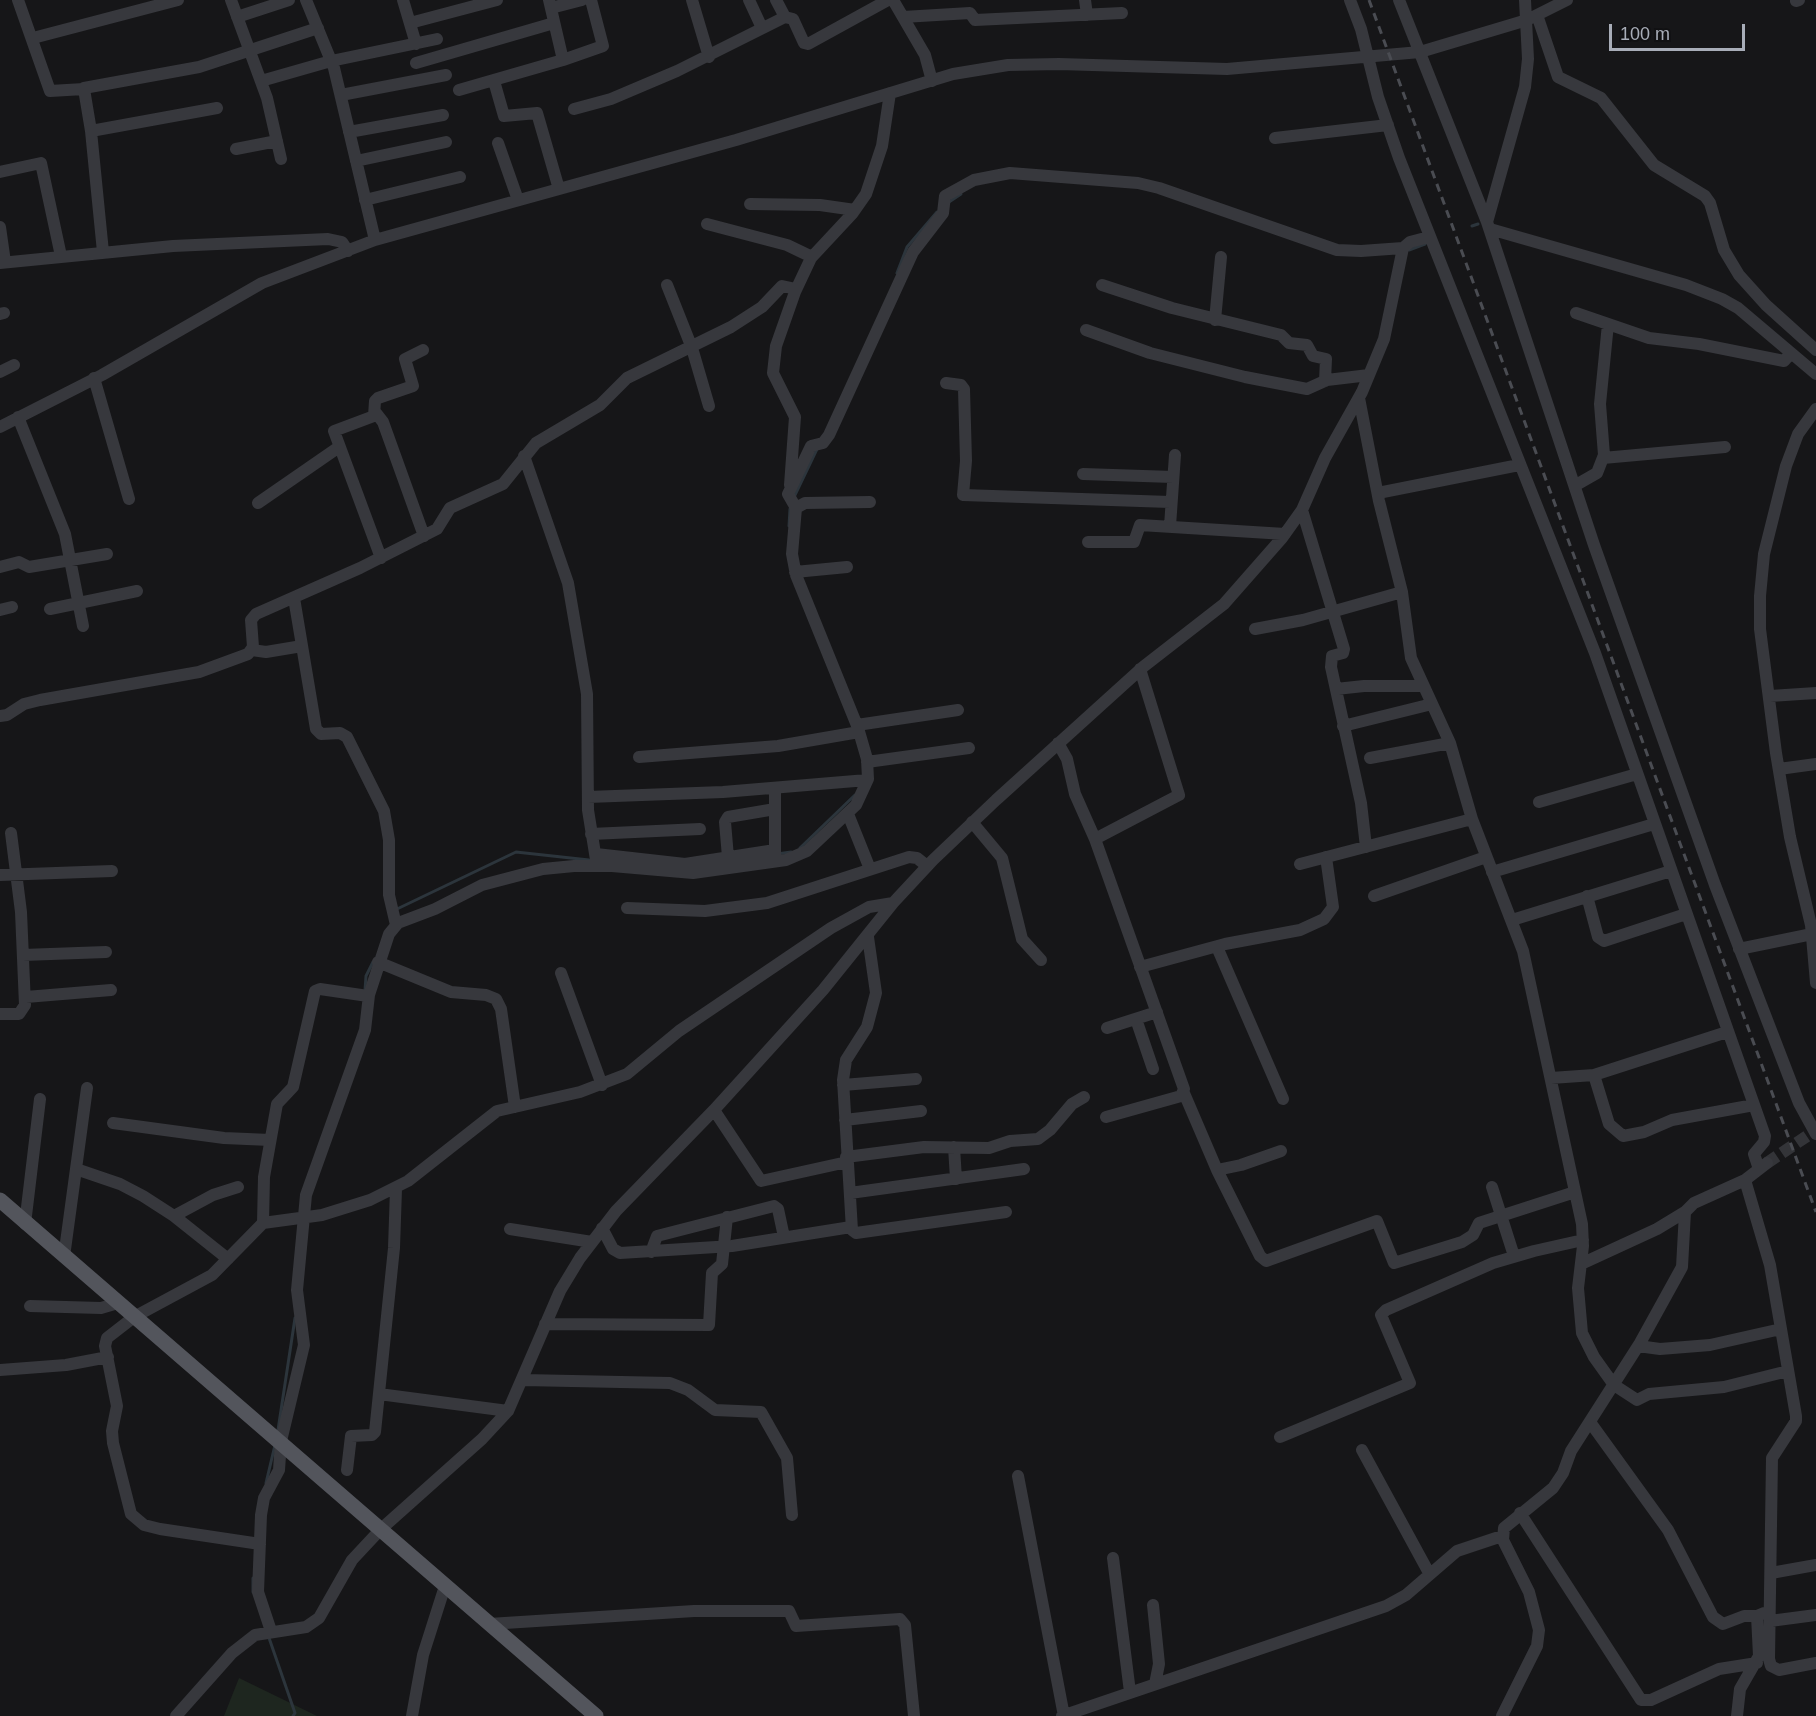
<!DOCTYPE html>
<style>
body{margin:0}
#map{position:relative;width:1816px;height:1716px;overflow:hidden;background:#161618;font-family:Arial,sans-serif}
canvas{display:block}
.scale{position:absolute;left:1609px;top:24px;width:136px;height:27px;box-sizing:border-box;border:3px solid #a8adb8;border-top:0;padding-left:8px;font-size:18px;line-height:21px;white-space:nowrap;color:#a8adb8;-webkit-text-stroke:4px #111113;paint-order:stroke}
</style>
<div id="map">
<canvas width="1816" height="1716"></canvas>
<div class="scale">100 m</div>
</div>
<script>
const ctx = document.querySelector('canvas').getContext('2d');
ctx.lineJoin = 'round';
function fillPath(path, color) {
  ctx.fillStyle = color;
  ctx.fill(path, 'evenodd');
}
function toPath(rows) {
  const path = new Path2D();
  for (const r of rows) {
    path.moveTo(r[0], r[1]);
    for (let i = 2; i < r.length; i += 2) path.lineTo(r[i], r[i + 1]);
  }
  return path;
}
function stroke(path, color, width, dash) {
  ctx.strokeStyle = color;
  ctx.lineWidth = width;
  ctx.lineCap = dash ? 'butt' : 'round';
  ctx.setLineDash(dash || []);
  ctx.stroke(path);
}
const green = toPath([
 [239,1678,317,1716,224,1716]
]);
const stream = toPath([
 [949,202,961,194],
 [1472,226,1478,224],
 [1409,250,1425,244],
 [897,273,907,247,937,212],
 [794,497,817,449],
 [789,526,790,509],
 [800,848,855,795],
 [777,854,791,852],
 [397,909,516,852,589,860],
 [365,990,366,976,373,962],
 [278,1430,295,1318],
 [266,1483,275,1445],
 [253,1592,253,1578],
 [268,1635,295,1713,293,1716]
]);
const minorTunnel = toPath([
 [1767,1163,1810,1134]
]);
const minor = toPath([
 [18,0,50,91,84,89,91,131,103,252],
 [231,0,267,98,281,159],
 [306,0,334,68,375,240],
 [403,0,416,44],
 [692,0,709,57],
 [749,0,762,28],
 [776,0,785,17],
 [893,0,925,55,932,81],
 [1085,0,1087,15],
 [1350,0,1361,29,1378,97,1399,158,1595,653,1765,1136,1764,1142,1754,1154,1759,1169],
 [1399,0,1487,222,1594,545,1715,885,1799,1103,1816,1134],
 [1796,1,1799,0],
 [551,8,582,0],
 [1537,15,1558,77,1601,98,1654,165,1705,196,1710,203,1724,250,1739,275,1766,305,1816,350],
 [237,17,289,0],
 [903,17,970,13,975,20,1122,13],
 [410,23,497,0],
 [33,38,178,0],
 [563,60,603,46,591,0],
 [416,63,554,23],
 [261,81,331,61,437,39],
 [494,81,504,116,537,113,559,189],
 [84,88,199,67,318,28],
 [459,90,563,60,549,0],
 [341,95,446,75],
 [574,109,611,99,677,71,785,17,793,19,804,43,808,44,888,0],
 [91,131,217,108],
 [349,132,443,115],
 [1275,138,1388,125],
 [498,143,518,200],
 [236,149,277,141],
 [356,161,446,142],
 [0,172,41,163,61,256],
 [365,200,460,177],
 [750,204,820,205,855,210],
 [1487,222,1525,87,1528,59,1525,0],
 [707,224,787,245,812,257],
 [0,227,5,262],
 [1490,229,1686,285,1722,299,1738,308,1816,374],
 [0,263,173,246,328,239,342,242,348,251],
 [667,285,692,348,709,406],
 [1102,285,1172,308,1281,335,1289,343,1307,345,1313,356,1326,359,1325,381],
 [1576,313,1649,338,1699,344,1784,361,1791,353],
 [0,314,4,313],
 [1215,320,1221,257],
 [1086,330,1150,353,1245,377,1307,389,1327,380,1369,375],
 [0,372,14,365],
 [94,378,129,499],
 [946,383,961,385,964,389,966,461,963,495,1170,502],
 [1359,398,1379,501,1402,592,1411,658,1450,743,1472,819,1523,951,1582,1224,1583,1246,1578,1288,1582,1333,1594,1357,1614,1385,1637,1400,1649,1394,1724,1387,1788,1371],
 [1816,409,1798,434,1786,466,1764,554,1760,596,1760,629,1776,753,1790,837,1811,925,1816,983],
 [376,413,383,422,424,536],
 [18,417,65,534,83,626],
 [0,427,102,375,262,283,375,240,736,140,953,74,1008,65,1059,64,1227,69,1420,52,1527,20,1567,0],
 [524,456,568,583,587,694,588,810,597,866],
 [1603,458,1725,447],
 [1083,474,1173,477],
 [790,485,795,417,773,373,776,346,795,292,811,258,852,214,866,194,882,146,890,93],
 [1576,485,1597,473,1604,455,1600,404,1608,324],
 [1378,493,1519,465],
 [258,503,339,447],
 [796,508,805,503,870,502],
 [1302,510,1344,649,1343,653,1332,656,1331,667,1361,803,1366,847],
 [1170,526,1175,455],
 [1088,542,1134,542,1140,525,1285,534],
 [381,558,334,431,374,416,375,401,378,398,413,386,405,359,423,350],
 [0,567,19,562,29,567,107,554],
 [795,572,847,567],
 [294,598,316,729,321,734,340,733,347,737,384,811,389,840,389,895,396,925],
 [50,609,137,591],
 [0,610,12,607],
 [1255,629,1303,620,1402,592],
 [252,650,266,652,302,646],
 [1336,689,1364,686,1423,686],
 [1770,696,1816,693],
 [0,716,7,715,24,704,40,700,199,672,248,654,253,647,251,620,256,614,360,568,437,529,450,508,503,484,536,443,600,405,627,378,731,327,762,307,782,286,796,289],
 [857,725,958,710],
 [1343,726,1432,704],
 [1058,743,1067,759,1075,794,1095,839,1184,1089,1181,1096,1106,1117],
 [639,757,778,746,859,732],
 [1370,758,1450,743],
 [867,762,969,748],
 [1779,769,1816,764],
 [588,797,723,792,867,780],
 [1539,802,1637,774],
 [848,814,870,869],
 [972,822,1002,858,1022,939,1041,960],
 [591,834,700,829],
 [1095,839,1179,795,1140,669],
 [596,854,685,864,775,850],
 [775,855,775,788],
 [728,857,725,822,728,817,775,809],
 [1300,864,1472,819],
 [1492,872,1654,824],
 [0,875,112,871],
 [1374,896,1486,857],
 [1587,896,1598,937,1604,941,1686,914],
 [627,908,705,911,767,903,909,857,917,858,927,866],
 [1512,920,1671,871],
 [868,937,876,993,867,1027,846,1060,843,1080,852,1230,856,1233,1006,1212],
 [1217,947,1283,1099],
 [1739,949,1812,934],
 [23,955,106,952],
 [378,962,451,992,486,995,496,999,501,1009,515,1107],
 [1140,967,1225,944,1300,930,1324,919,1333,907,1326,857],
 [561,973,602,1085],
 [26,997,111,990],
 [0,1014,19,1014,25,1005,21,912,11,833],
 [1136,1019,1153,1069],
 [1107,1028,1157,1012],
 [1594,1075,1609,1124,1623,1136,1644,1132,1672,1120,1754,1105],
 [1551,1078,1594,1075,1727,1032],
 [843,1085,916,1079],
 [1184,1093,1217,1170,1260,1256,1266,1261,1377,1221,1394,1263,1462,1242,1473,1235,1479,1223,1575,1192],
 [714,1110,761,1181,847,1162],
 [845,1120,921,1111],
 [113,1123,224,1138,270,1140],
 [954,1147,956,1179],
 [846,1157,924,1147,989,1148,1010,1141,1038,1139,1050,1130,1072,1104,1084,1097],
 [76,1169,120,1184,143,1196,174,1216,228,1259],
 [1217,1170,1241,1165,1281,1151],
 [1745,1180,1770,1265,1796,1416,1796,1421,1772,1458,1769,1659,1771,1666,1779,1670,1816,1663],
 [1492,1187,1514,1256],
 [850,1193,1024,1169],
 [174,1216,213,1195,238,1187],
 [263,1223,264,1177,277,1104,293,1087,315,991,320,989,368,996],
 [25,1224,40,1099],
 [602,1228,613,1249,620,1253,732,1246,851,1227],
 [510,1229,592,1242],
 [651,1252,657,1236,774,1206,778,1209,784,1237],
 [64,1257,87,1088],
 [1581,1264,1657,1229,1685,1212],
 [30,1306,101,1308,118,1303],
 [545,1324,709,1325,712,1273,722,1264,727,1217],
 [1638,1346,1660,1349,1710,1345,1781,1329],
 [0,1370,66,1365,108,1357],
 [523,1380,670,1383,688,1390,715,1410,761,1412,787,1458,792,1515],
 [379,1394,508,1411],
 [1590,1422,1668,1530,1713,1617,1723,1624,1744,1616,1757,1616],
 [1280,1437,1410,1383,1381,1315,1386,1310,1493,1263,1534,1251,1583,1240],
 [1362,1450,1429,1573],
 [347,1470,351,1436,372,1435,375,1432,394,1248,396,1189],
 [1018,1476,1064,1716],
 [1520,1513,1641,1700,1651,1700,1719,1669,1757,1663],
 [260,1544,160,1529,144,1525,131,1514,113,1443,112,1431,117,1406,105,1346,107,1338,134,1317,212,1275,263,1223,322,1215,370,1200,408,1181,497,1111,580,1092,627,1074,679,1031,831,928,869,907,893,903],
 [1113,1558,1130,1692],
 [1771,1573,1816,1565],
 [1153,1605,1159,1664,1155,1684],
 [1770,1621,1816,1615],
 [489,1624,694,1611,789,1611,796,1626,900,1619,905,1625,914,1716],
 [271,1631,258,1592,261,1515,264,1498,279,1470,281,1441,304,1345,297,1290,306,1195,365,1030,369,995,389,934,398,923,435,909,482,885,543,869,574,866,612,866,693,873,786,860,807,851,856,805,868,779,867,759,858,728,796,575,792,554,796,508,788,494,811,446,823,443,829,435,913,252,943,213,945,196,974,180,1010,173,1138,183,1159,188,1337,250,1361,251,1403,248],
 [176,1716,232,1653,255,1635,306,1627,319,1618,352,1560,380,1530,482,1439,508,1411,560,1291,580,1258,616,1211,714,1110,823,990,893,903,933,860,996,800,1143,667,1224,604,1282,538,1302,510,1325,458,1362,392,1384,339,1403,248,1410,242,1429,237],
 [412,1716,423,1655,445,1586],
 [1062,1716,1386,1606,1406,1595,1457,1551,1502,1536],
 [1502,1716,1537,1646,1539,1630,1529,1592,1503,1540,1504,1528,1553,1488,1563,1473,1571,1451,1640,1343,1682,1267,1685,1212,1694,1203,1745,1180,1767,1163],
 [1737,1716,1740,1689,1759,1656,1757,1616,1764,1613]
]);
const major = toPath([
 [0,1200,596,1716]
]);
const rail = toPath([
 [1369,0,1816,1212]
]);
fillPath(green, '#1e261f');
stroke(stream, '#2c353c', 3);
stroke(minorTunnel, '#333438', 12, [12, 6]);
stroke(minor, '#37383d', 12);
stroke(major, '#53555c', 15);
stroke(rail, '#4a4c52', 3, [8, 6]);
</script>
